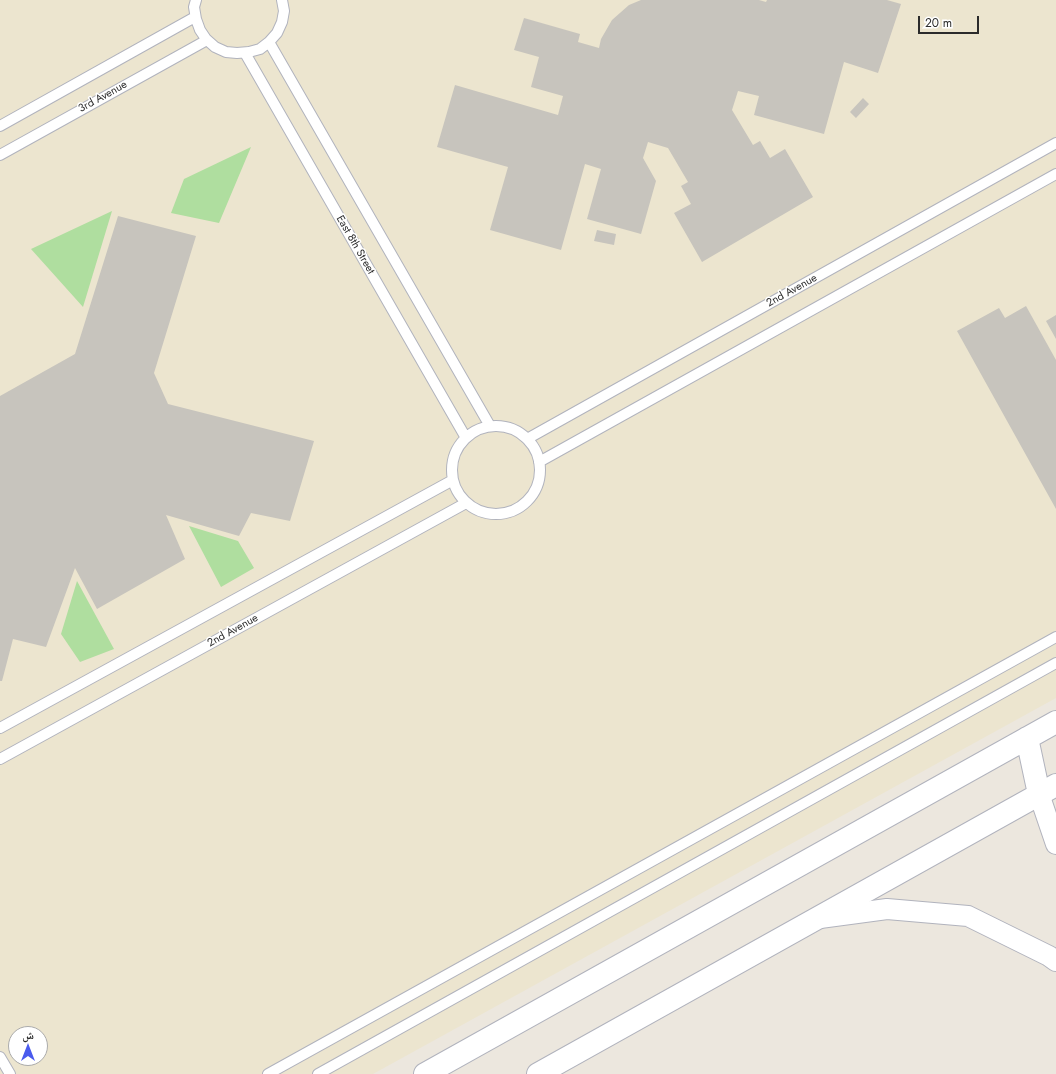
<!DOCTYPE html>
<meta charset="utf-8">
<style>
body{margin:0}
#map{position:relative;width:1056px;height:1074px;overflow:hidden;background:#ece7de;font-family:Jost,"Noto Naskh Arabic",sans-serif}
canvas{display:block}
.north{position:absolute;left:8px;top:1026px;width:40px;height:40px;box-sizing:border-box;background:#fff;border:1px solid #aaa;border-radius:50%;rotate:0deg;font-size:11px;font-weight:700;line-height:16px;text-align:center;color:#2b2b2b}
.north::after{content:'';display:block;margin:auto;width:14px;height:18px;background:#4a5bed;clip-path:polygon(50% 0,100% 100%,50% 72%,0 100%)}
.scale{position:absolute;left:918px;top:16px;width:61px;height:18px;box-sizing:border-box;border:2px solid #2b2b2b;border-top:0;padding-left:5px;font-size:12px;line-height:14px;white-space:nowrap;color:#2b2b2b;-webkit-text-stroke:3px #fff;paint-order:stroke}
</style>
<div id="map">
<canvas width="1056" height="1074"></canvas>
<div class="north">ش</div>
<div class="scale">20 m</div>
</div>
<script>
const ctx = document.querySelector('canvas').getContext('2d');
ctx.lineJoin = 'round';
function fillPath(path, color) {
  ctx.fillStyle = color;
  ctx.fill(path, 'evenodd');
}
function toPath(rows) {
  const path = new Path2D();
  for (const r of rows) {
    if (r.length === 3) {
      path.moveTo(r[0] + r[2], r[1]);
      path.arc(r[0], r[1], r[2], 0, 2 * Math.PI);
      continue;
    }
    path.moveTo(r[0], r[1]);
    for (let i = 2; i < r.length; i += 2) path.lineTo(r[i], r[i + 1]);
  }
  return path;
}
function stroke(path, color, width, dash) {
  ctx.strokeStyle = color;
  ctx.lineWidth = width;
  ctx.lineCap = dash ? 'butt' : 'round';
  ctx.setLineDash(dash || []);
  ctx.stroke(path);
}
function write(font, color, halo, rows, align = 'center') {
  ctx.font = font + ' Jost,sans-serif';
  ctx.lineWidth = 3;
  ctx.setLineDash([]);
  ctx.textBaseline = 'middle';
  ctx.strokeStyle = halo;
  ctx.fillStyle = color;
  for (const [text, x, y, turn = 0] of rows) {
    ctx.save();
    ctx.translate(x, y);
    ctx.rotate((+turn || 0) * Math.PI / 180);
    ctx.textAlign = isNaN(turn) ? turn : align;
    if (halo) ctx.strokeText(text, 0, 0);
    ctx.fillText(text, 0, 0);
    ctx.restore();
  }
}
const education = toPath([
 [0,0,1056,0,1056,698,373,1074,0,1074],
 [16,1034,40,1034,40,1058,16,1058]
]);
const green = toPath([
 [251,147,219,223,171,213,184,179],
 [112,211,83,307,31,249],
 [189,526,238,541,254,568,221,587],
 [77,581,114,649,80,662,61,634]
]);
const building = toPath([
 [641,0,759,0,766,2,767,0,887,0,901,4,878,73,844,62,824,134,754,115,759,96,738,91,732,110,753,145,760,141,770,158,785,149,813,197,702,262,674,213,691,204,681,186,688,182,668,148,648,142,643,158,656,181,641,234,587,219,601,169,585,164,561,250,490,230,508,167,437,147,455,85,558,115,563,96,531,87,539,57,514,50,524,18,580,34,578,42,599,48,601,39,612,20,629,5],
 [863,98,869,104,856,118,850,112],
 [118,216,196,236,154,373,168,404,314,441,290,521,251,513,239,536,166,515,185,559,97,609,75,568,46,647,13,639,2,681,0,681,0,396,75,354],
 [597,230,616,234,614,245,594,241],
 [1026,306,1056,360,1056,509,957,331,999,308,1005,318],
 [1056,315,1056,339,1046,321]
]);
const lane = toPath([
 [196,0,194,7,196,19,200,30,206,39,215,47,226,52,237,53,249,52,260,49,269,42,277,33,282,22,284,11,282,0],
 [269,42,490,426],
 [245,53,466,438],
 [0,126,195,17],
 [0,155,207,40],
 [496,470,44],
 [527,439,1056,143],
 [539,462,1056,174],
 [0,728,453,480],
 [0,759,466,503],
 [0,1057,10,1074],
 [268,1074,1056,637],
 [318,1074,1056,663]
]);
const street = toPath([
 [1039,794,1056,844],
 [820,918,887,909,968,916,1049,956,1056,961]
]);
const secondary = toPath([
 [1027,738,1039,794],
 [425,1074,1056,722],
 [538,1074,1056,785]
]);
const streetNames = [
 ["3rd Avenue",103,97,-29],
 ["East 8th Street",355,245,60],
 ["2nd Avenue",792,291,-29],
 ["2nd Avenue",233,631,-29]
];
fillPath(education, '#ece5cf');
fillPath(green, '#afde9f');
fillPath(building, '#c7c4bd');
stroke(lane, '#b1b3bd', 12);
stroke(street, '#b1b3bd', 22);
stroke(secondary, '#b1b3bd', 24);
stroke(lane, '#fff', 10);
stroke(street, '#fff', 20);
stroke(secondary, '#fff', 22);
write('11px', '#2b2b2b', '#fff', streetNames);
</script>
